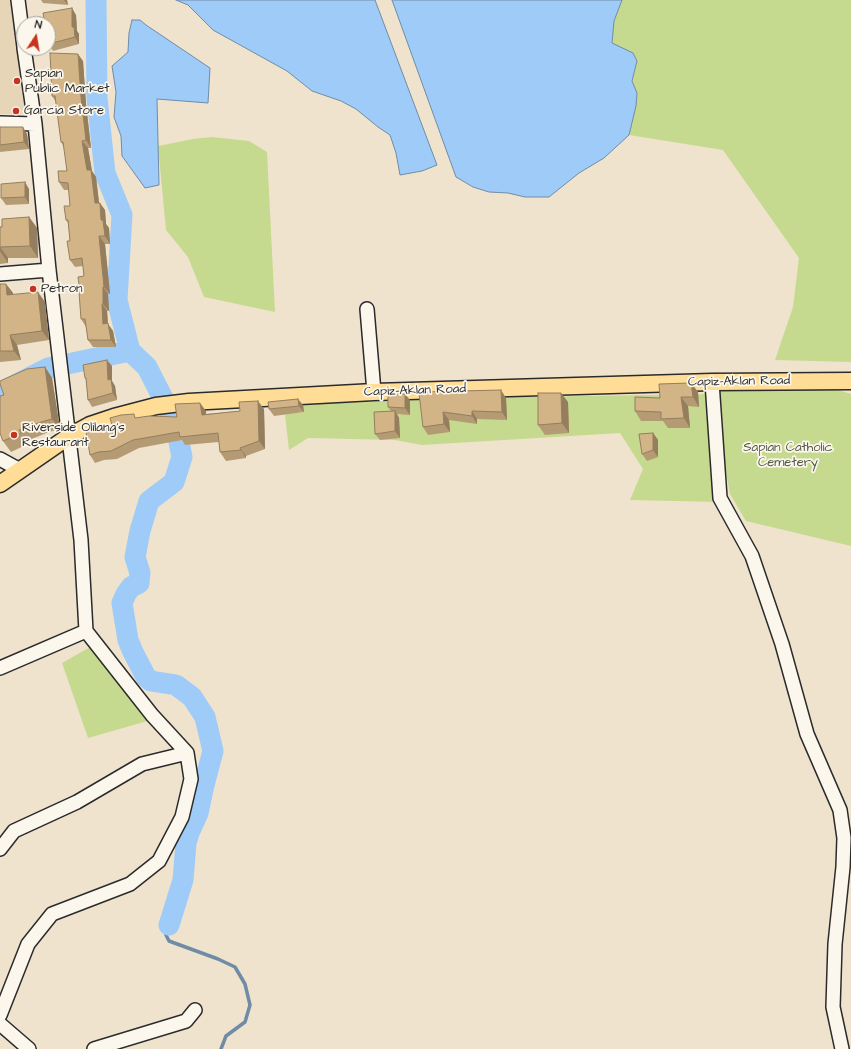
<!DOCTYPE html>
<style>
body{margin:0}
#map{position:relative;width:851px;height:1049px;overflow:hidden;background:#efe3cd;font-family:"Architects Daughter",sans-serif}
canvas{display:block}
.north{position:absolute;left:16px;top:16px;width:40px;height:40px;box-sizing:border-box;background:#fbf7ec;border:1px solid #a8a59f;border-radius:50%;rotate:12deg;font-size:11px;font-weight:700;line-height:16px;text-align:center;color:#2b2b2b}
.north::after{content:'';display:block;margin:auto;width:14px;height:18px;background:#c8321e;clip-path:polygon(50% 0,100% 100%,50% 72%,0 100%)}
</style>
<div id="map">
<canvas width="851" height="1049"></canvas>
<div class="north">N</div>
</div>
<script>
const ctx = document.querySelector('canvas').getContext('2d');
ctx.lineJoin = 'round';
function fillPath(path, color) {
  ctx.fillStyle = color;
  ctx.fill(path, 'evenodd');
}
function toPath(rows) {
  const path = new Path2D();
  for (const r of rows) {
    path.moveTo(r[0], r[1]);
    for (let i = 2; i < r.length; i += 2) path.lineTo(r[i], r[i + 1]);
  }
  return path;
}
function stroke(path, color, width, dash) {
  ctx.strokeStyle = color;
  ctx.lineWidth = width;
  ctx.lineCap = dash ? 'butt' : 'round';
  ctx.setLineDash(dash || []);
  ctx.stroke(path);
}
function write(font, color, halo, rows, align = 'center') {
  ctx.font = font + ' "Architects Daughter",sans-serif';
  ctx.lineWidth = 3.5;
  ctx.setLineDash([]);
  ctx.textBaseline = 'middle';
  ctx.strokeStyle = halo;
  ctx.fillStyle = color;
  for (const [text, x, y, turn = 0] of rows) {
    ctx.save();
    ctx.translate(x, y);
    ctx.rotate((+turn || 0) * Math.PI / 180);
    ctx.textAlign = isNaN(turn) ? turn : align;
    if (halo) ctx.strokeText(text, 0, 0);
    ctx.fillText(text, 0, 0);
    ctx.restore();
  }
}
const built = toPath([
 [0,0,25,0,30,24,24,24,24,48,33,48,37,114,0,114]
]);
const green = toPath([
 [622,0,851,0,851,362,775,360,793,307,799,258,723,150,629,135,637,93,632,81,637,61,612,43,614,21],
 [212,137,249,141,267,152,275,312,204,297,188,257,166,230,158,146,193,139],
 [834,389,851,394,851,546,746,521,730,494,724,461,719,391],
 [713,394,721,502,630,500,643,469,620,433,422,445,395,440,308,438,289,450,285,414,304,412,302,403,377,402,458,398],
 [101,641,158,718,88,738,62,663]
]);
const water = toPath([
 [176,0,375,0,437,165,422,171,400,175,396,153,390,135,378,127,356,109,341,101,312,91,287,71,213,30,188,5,176,0],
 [392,0,622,0,614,21,612,43,633,53,637,61,632,81,637,93,636,106,629,135,604,158,579,173,549,197,525,197,508,193,489,192,473,187,456,177,392,0],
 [132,20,140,20,146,25,210,68,208,103,157,99,159,185,145,188,122,156,121,136,114,117,116,92,112,66,128,52,129,33,132,20]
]);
const stream = toPath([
 [169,925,166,935,169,941,218,959,235,967,245,984,250,1005,245,1022,226,1036,221,1049]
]);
const river = toPath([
 [96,0,97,98,105,173,122,215,117,300,130,351,147,367,175,422,182,457,174,482,149,501,140,531,135,557,140,573,139,583,131,587,126,594,122,603,128,640,133,652,146,677,151,681,176,685,192,697,205,717,213,751,204,785,198,813,189,833,186,843,183,880,169,925],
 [0,397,7,389,48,368,130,351]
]);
const minor = toPath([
 [18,0,24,47],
 [0,123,35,124],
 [0,274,49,270],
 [367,309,374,392],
 [712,382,720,498,752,556,782,644,807,734,840,810,844,838,843,867,835,944,833,1007,842,1049],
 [0,459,20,470],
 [0,668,86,631],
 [0,849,14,831,77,802,142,764,187,753],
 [0,1015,28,944,52,914,130,884,159,861,182,817,191,779,187,753,152,715,86,631,81,540,49,270,35,124,24,48],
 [0,1024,29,1049],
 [94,1049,186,1021,195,1010]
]);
const major = toPath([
 [0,484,68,437,90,425,114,417,156,406,189,402,374,392,712,382,851,381]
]);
const wall = toPath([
 [41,0,67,0,68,5,43,3],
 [76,15,77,31,79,34,79,44,53,51,49,44],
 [83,61,86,104,91,148,88,148,92,171,96,177,99,203,105,210,106,224,109,228,110,244,105,244,110,294,108,294,109,311,107,311,108,324,113,331,116,347,93,347,88,340,86,327,81,319,80,292,84,276,83,266,75,267,70,260,70,241,68,223,66,220,70,206,69,190,64,190,59,182,67,171,64,147,61,142,56,102,52,96],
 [0,127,27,134,29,149,0,152],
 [29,189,29,204,6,205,1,198],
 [29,217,37,228,38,258,8,258,8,263,0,264,0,227],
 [0,284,6,284,13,293,13,295,45,302,49,340,17,345,21,360,0,362],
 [112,366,112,381,115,386,117,400,92,407,88,400,86,380,85,378],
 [45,367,52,378,60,429,49,432,27,441,28,444,11,452,3,441,4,395],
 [691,383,698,392,699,407,688,406,690,428,668,428,663,421,641,421,635,411],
 [442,391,506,398,507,420,477,419,477,424,449,420,450,432,428,435,423,427],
 [410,400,410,415,397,414,399,418,400,438,380,440,375,434,391,411,388,407],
 [568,402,569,433,545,435,538,425],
 [303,405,304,412,274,416,269,409],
 [264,409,265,449,246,456,246,458,226,461,220,452,219,442,185,445,182,440,139,448,117,459,104,460,95,463,90,455,113,428,137,418,177,417,206,411,206,414],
 [653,433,658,440,658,457,647,461,642,454]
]);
const shadedWall = toPath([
 [64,0,67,0,68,5],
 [72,8,76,15,77,31,79,34,79,44,75,37,72,27],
 [78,54,83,61,86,104,91,148,86,140,81,97],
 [23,127,27,134,29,149,24,142],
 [82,141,88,148,92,171,96,177,100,211,95,203,87,170],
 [25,182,29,189,29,204,25,197],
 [100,203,105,210,106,224,109,228,110,244,105,236,101,220],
 [29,217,37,228,38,258,30,246],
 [99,236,105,244,110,294,104,287],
 [0,247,8,258,8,263,0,251],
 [6,284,13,293,14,305,7,295],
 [103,287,108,294,109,311,103,304],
 [38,292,45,302,49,340,42,331],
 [102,304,107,311,108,324,113,331,116,347,111,340,103,324],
 [10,335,17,345,21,360,14,351],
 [107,360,112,366,112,381,115,386,117,400,113,393,108,380],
 [45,367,52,378,60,429,52,419],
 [691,383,698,392,699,407,693,397],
 [501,390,506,398,507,420,502,412],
 [561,393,568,402,569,433,562,423],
 [405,394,410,400,410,415,405,408],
 [681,397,688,406,690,428,684,418],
 [298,399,303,405,304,412,299,406],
 [258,401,264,409,265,449,259,441],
 [200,403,206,411,207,423,202,415],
 [395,411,399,418,400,438,395,431],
 [472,411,477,419,477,424,472,416],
 [443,412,449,420,450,432,444,424],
 [653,433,658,440,658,457,653,450],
 [240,448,246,456,246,458,241,450]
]);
const building = toPath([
 [72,8,72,27,74,27,75,37,49,44,48,41,48,24,45,24,43,13,72,8],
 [50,53,78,54,81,97,86,140,82,141,87,170,91,170,95,203,100,203,101,220,103,220,105,236,99,236,104,287,103,287,103,304,102,304,103,324,108,323,111,340,88,340,85,319,81,319,79,292,80,292,78,277,84,276,82,258,70,260,67,241,70,241,68,220,66,220,64,206,70,206,68,183,59,182,58,171,67,171,63,142,61,142,55,96,52,96,50,53],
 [0,127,23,127,24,142,0,145,0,127],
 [25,182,25,197,1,198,1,184,25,182],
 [29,217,30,246,0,247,0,227,2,227,2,219,29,217],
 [0,284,6,284,7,295,38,292,42,331,10,335,14,351,0,351,0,284],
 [107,360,108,380,111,379,113,393,88,400,86,378,85,378,83,365,107,360],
 [45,367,52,419,41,422,19,430,21,433,3,441,0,433,0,396,4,395,0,384,0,381,27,369,45,367],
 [691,383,693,397,681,397,684,418,661,419,661,412,635,411,635,397,660,398,659,384,691,383],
 [501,390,502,412,472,411,472,416,443,412,444,424,423,427,419,393,442,391,461,393,461,391,501,390],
 [538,393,561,393,562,423,538,425,538,393],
 [388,394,405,394,405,408,388,407,388,394],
 [298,399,299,406,269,409,268,402,298,399],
 [258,401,259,441,240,448,241,450,220,452,218,433,180,437,179,432,133,440,111,451,98,452,90,455,86,432,113,428,110,418,121,415,134,414,135,418,149,416,177,417,175,404,200,403,202,415,240,411,239,402,258,401],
 [395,411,395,431,375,434,374,412,395,411],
 [653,433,653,450,642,454,639,434,653,433]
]);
const markers = [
 [17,81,4,"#c8321e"],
 [16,111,4,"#c8321e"],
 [33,289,4,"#c8321e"],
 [14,435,4,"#c8321e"]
];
const poiNames = [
 ["Sapian",25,74],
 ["Public Market",25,89],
 ["Garcia Store",24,111],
 ["Petron",41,289],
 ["Riverside Olilang's",22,428],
 ["Restaurant",22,443]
];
const streetNames = [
 ["Capiz-Aklan Road",739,382,-1],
 ["Capiz-Aklan Road",415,391,-2]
];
const parkNames = [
 ["Sapian Catholic",788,448],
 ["Cemetery",788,463]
];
fillPath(built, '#e7d5b8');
fillPath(green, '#c5da8f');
fillPath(water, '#9ecbf8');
stroke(water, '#708ba6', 1);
stroke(stream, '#708ba6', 3.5);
stroke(river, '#9ecbf8', 21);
stroke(minor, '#2b2b2b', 16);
stroke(major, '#2b2b2b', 19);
stroke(minor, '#fbf7ec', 13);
stroke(major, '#ffdd96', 16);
fillPath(wall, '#b59b73');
fillPath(shadedWall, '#947e5e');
fillPath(building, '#d3b486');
stroke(building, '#947e5e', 1);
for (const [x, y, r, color] of markers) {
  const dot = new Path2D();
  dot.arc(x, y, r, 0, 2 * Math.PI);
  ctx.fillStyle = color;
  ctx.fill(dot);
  stroke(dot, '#fbf7ec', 1.5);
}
write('13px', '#2b2b2b', '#fbf7ec', poiNames, 'left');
write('13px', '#2b2b2b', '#fbf7ec', streetNames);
write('13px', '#525744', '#fbf7ec', parkNames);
</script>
